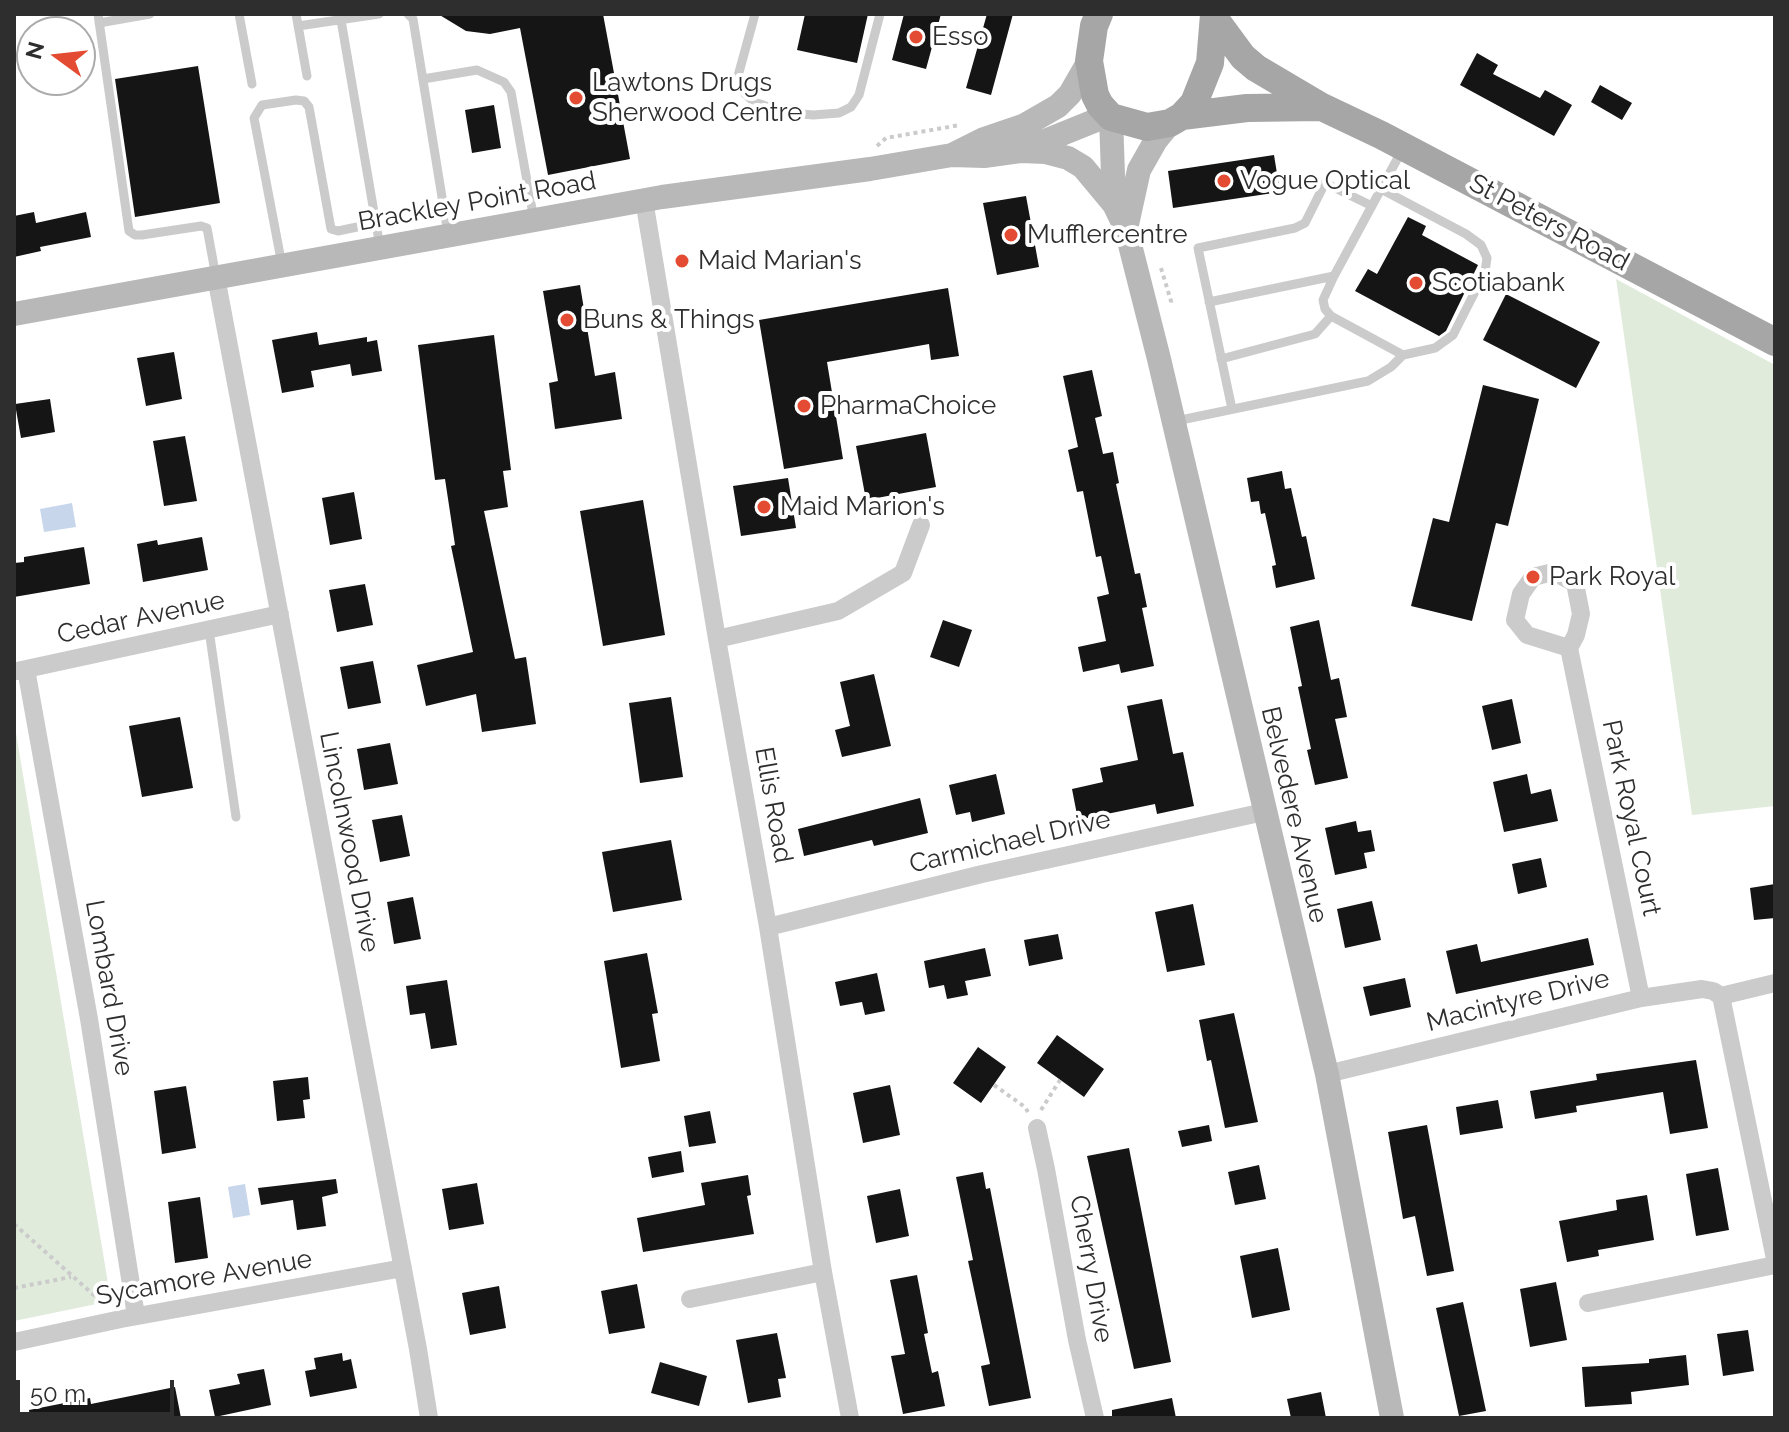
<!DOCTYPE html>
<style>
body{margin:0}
#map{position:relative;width:1789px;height:1432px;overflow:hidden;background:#fff;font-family:Raleway,sans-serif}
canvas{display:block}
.frame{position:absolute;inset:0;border:16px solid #2e2e2e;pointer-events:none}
.north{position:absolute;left:16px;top:16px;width:80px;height:80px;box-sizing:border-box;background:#fff;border:2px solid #ababab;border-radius:50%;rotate:285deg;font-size:22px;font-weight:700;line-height:32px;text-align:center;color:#2e2e2e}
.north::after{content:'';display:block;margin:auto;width:28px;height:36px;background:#e34c32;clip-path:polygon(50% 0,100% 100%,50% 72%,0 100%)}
.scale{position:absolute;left:16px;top:1380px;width:158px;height:36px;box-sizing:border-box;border:4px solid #2e2e2e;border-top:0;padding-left:10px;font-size:24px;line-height:28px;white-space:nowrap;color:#2e2e2e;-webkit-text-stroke:6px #fff;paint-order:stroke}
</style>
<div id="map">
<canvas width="1789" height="1432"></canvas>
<div class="frame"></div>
<div class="north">N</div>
<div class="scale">50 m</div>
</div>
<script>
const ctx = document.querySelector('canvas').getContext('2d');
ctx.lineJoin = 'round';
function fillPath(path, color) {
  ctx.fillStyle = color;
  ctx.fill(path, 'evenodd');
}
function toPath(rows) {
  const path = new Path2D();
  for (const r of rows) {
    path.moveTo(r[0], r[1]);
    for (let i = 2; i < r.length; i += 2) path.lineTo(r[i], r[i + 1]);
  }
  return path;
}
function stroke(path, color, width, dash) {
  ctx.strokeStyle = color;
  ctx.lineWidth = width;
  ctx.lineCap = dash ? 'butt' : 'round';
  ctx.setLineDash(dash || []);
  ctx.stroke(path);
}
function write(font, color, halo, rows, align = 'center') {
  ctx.font = font + ' Raleway,sans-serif';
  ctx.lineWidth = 8;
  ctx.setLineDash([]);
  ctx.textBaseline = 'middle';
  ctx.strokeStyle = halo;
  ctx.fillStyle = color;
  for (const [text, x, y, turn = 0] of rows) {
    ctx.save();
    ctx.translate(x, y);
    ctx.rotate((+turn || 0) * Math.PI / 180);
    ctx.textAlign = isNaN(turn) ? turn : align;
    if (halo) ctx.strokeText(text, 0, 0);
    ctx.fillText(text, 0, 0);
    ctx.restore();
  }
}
const green = toPath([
 [1616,279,1775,365,1775,806,1692,815],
 [14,721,111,1301,14,1321]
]);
const water = toPath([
 [72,503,76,527,44,532,40,509],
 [245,1184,250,1215,233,1218,228,1187]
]);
const building = toPath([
 [438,14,603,14,630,159,548,175,520,28,490,34,466,31],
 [805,14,868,14,857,63,797,50],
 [904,14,941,14,926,69,892,60],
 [987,14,1013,14,991,95,966,88],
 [1477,53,1498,65,1493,74,1540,98,1545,90,1572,105,1554,136,1460,85],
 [198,66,220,203,135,217,115,79],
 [1600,85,1632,103,1622,120,1591,102],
 [494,105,501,148,472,153,465,110],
 [1274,155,1280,192,1173,208,1168,171],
 [1026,196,1039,267,997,275,983,203],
 [34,212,36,223,86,212,91,237,40,247,41,251,14,257,14,216],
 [1408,217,1426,226,1422,235,1478,265,1446,331,1439,336,1355,291,1368,269,1377,274],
 [580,285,595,376,615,372,622,419,555,429,549,383,558,381,543,291],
 [948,288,959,356,931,360,929,344,827,362,843,459,784,469,759,320],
 [1506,294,1600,342,1576,388,1483,340],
 [317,332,319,345,367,337,367,342,377,340,382,371,352,376,350,364,311,371,314,387,282,393,272,340],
 [494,335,511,470,503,471,508,507,484,511,515,659,526,657,536,724,482,732,476,694,426,706,417,665,473,652,451,546,455,545,445,479,435,480,418,345],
 [174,352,182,399,146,406,137,358],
 [1092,370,1102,416,1095,418,1103,454,1113,452,1119,483,1116,484,1135,574,1140,573,1147,607,1142,608,1154,666,1121,673,1119,664,1083,672,1078,647,1106,641,1097,597,1109,594,1101,556,1096,557,1083,491,1077,492,1068,450,1078,447,1063,376],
 [1483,385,1539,399,1508,526,1496,523,1472,621,1411,606,1433,518,1449,522],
 [50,399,55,432,21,438,15,404],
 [926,433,936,487,866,500,856,446],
 [185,436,197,501,164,506,153,441],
 [1282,471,1285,489,1291,488,1302,537,1306,536,1315,579,1276,588,1272,566,1276,565,1265,513,1261,514,1259,501,1251,502,1247,478],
 [788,478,796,528,741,536,733,486],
 [354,492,362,539,330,545,322,498],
 [643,500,665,635,603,646,580,511],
 [202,537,208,570,143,582,137,544,157,540,158,545],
 [84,547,90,584,14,597,14,563,24,562,24,557],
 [365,584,373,625,337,632,329,590],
 [943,620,972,630,959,667,930,657],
 [1319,620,1331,680,1339,678,1347,717,1335,719,1348,778,1315,785,1307,750,1311,749,1298,687,1302,686,1290,627],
 [373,661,381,703,348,709,340,667],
 [874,674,891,746,842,757,835,730,850,726,840,682],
 [671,697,683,777,640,783,629,703],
 [1162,699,1173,754,1183,752,1194,806,1157,814,1155,804,1078,820,1072,789,1103,782,1100,768,1138,760,1127,706],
 [1512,699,1521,743,1492,750,1482,706],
 [180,717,193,788,142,797,129,726],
 [390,743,398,784,364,790,357,749],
 [996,774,1005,814,972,822,970,812,956,815,949,785],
 [1527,774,1531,794,1551,789,1558,821,1504,832,1493,782],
 [920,798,928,833,874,846,872,840,804,856,798,829],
 [402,815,410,856,380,862,372,820],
 [1356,821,1358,832,1371,830,1375,851,1364,853,1367,868,1335,875,1325,828],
 [671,840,682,900,613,912,602,852],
 [1541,858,1547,887,1518,894,1512,864],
 [1775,884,1775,918,1754,920,1750,888],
 [413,897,421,939,394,944,387,902],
 [1372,901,1381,940,1345,948,1337,909],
 [1193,904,1205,965,1167,972,1155,912],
 [1058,934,1063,959,1029,966,1024,940],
 [1588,938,1594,965,1456,994,1446,951,1477,944,1481,962],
 [985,948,991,976,965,981,968,995,947,999,944,985,929,988,924,961],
 [647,953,658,1013,652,1014,660,1061,621,1068,604,961],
 [877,973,885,1011,865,1015,862,1002,840,1006,835,982],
 [1405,978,1411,1007,1370,1016,1363,987],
 [447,980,457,1045,431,1049,425,1013,410,1015,406,986],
 [1234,1013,1258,1122,1225,1128,1211,1060,1207,1061,1199,1020],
 [1057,1035,1104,1069,1084,1097,1037,1063],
 [978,1047,1006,1067,981,1103,953,1083],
 [1696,1060,1708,1128,1670,1134,1663,1092,1576,1106,1577,1112,1535,1119,1530,1091,1597,1080,1596,1074],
 [308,1077,310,1099,303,1100,305,1118,277,1121,273,1081],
 [890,1085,900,1135,863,1143,853,1093],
 [186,1086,196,1148,162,1154,154,1091],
 [1498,1100,1503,1128,1460,1135,1456,1107],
 [710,1111,716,1143,689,1147,684,1116],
 [1209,1125,1212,1141,1182,1147,1178,1131],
 [1427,1125,1454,1271,1427,1276,1415,1216,1403,1219,1388,1132],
 [1129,1148,1171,1362,1134,1369,1087,1156],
 [681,1151,684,1172,652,1178,648,1157],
 [1259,1165,1266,1199,1235,1205,1228,1172],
 [1718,1168,1729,1230,1696,1236,1686,1174],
 [983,1172,986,1189,990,1188,1031,1398,989,1406,981,1366,990,1364,968,1261,973,1260,956,1177],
 [748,1175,751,1195,747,1196,754,1234,643,1252,637,1218,705,1205,701,1183],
 [336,1179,338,1193,322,1197,326,1226,297,1230,293,1200,261,1205,258,1188],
 [477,1183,484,1224,449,1230,442,1189],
 [900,1189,909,1236,876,1243,867,1196],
 [1647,1195,1654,1240,1598,1250,1599,1256,1567,1262,1559,1221,1617,1210,1616,1200],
 [200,1197,208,1258,175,1263,168,1202],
 [1278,1248,1290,1310,1252,1318,1240,1256],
 [917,1275,928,1333,924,1334,932,1373,938,1371,945,1406,903,1414,891,1356,905,1354,890,1280],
 [1556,1282,1567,1340,1530,1347,1520,1289],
 [637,1284,645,1328,609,1334,601,1291],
 [499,1286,506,1328,470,1335,462,1293],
 [1463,1302,1486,1411,1459,1416,1436,1308],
 [1748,1330,1754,1371,1723,1376,1717,1334],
 [777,1333,786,1378,778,1379,781,1397,748,1403,736,1340],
 [342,1353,343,1361,351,1359,357,1388,310,1397,305,1371,316,1369,314,1358],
 [1686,1355,1689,1385,1631,1392,1632,1404,1585,1407,1582,1367,1649,1363,1649,1359],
 [660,1362,707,1376,699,1406,651,1393],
 [264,1369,271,1405,215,1417,209,1390,240,1384,237,1374],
 [175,1387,181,1418,30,1418,29,1410,90,1398,91,1404],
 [1321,1392,1326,1418,1291,1418,1287,1399],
 [1172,1398,1176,1418,1112,1418,1112,1410]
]);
const path = toPath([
 [877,146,886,138,960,125],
 [1161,268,1171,301,1170,305],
 [994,1085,1025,1107,1028,1112],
 [1041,1110,1060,1080],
 [14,1224,105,1305],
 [14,1288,71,1277]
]);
const service = toPath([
 [98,14,129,231,135,235,142,235,201,226,207,228,216,277],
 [239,14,252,84],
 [296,14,307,76],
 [408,14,413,19,448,234],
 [755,14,738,76,745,94,754,102,766,106,792,113,813,115,839,113,851,107,859,95,880,14],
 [341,20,380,247],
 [99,23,150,14],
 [298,26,379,14],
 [423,79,477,70,504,82,511,92,534,220],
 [282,265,254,118,262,105,296,100,304,101,309,107,331,229,338,231,376,223],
 [1209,302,1334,276,1401,152],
 [1331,316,1325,309,1323,300,1334,276],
 [1221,359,1315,334,1331,316,1403,355],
 [1232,409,1198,248,1295,228,1305,223,1325,183,1372,206],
 [1176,421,1368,381,1391,367,1403,355,1435,348,1453,335,1485,272,1487,258,1481,245,1466,234,1381,189],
 [209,630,236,817]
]);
const minor = toPath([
 [644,200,717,639,768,927,823,1272,850,1418],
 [216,277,418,1349,429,1418],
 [717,639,838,611,903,573,921,525],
 [1569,648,1527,635,1515,620,1521,594,1533,577,1553,572,1575,583,1581,614,1576,635,1569,648,1641,998],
 [26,669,89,1019,136,1316],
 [17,671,280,614],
 [768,927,982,874,1264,812],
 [1721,996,1775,1259],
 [1721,996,1775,983],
 [1327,1074,1641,998,1702,989,1713,991,1721,996],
 [1037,1128,1046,1169,1077,1340,1095,1418],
 [690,1299,823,1272],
 [1588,1303,1775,1265],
 [14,1342,121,1319,403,1268]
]);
const secondary = toPath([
 [1111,117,1114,204,1126,229,1159,359,1327,1074,1392,1418],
 [1022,151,1045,152,1068,158,1083,167,1113,203],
 [954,154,984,139,1025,125,1058,106,1070,94,1089,61],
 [1126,229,1139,170,1156,140,1170,123],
 [14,314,662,197,870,169,952,155,984,156,1020,151,1109,115]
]);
const primary = toPath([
 [1099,14,1094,26,1089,61,1095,95,1100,105,1111,117,1147,127,1170,123,1182,116,1194,103,1210,63,1214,15],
 [1215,19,1243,57,1256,68,1322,107,1381,135,1775,342],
 [1182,116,1247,108,1321,107]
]);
const markers = [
 [916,37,8,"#e34c32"],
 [576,98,8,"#e34c32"],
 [1224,181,8,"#e34c32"],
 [1011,235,8,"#e34c32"],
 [682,261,8,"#e34c32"],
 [1416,283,8,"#e34c32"],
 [567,320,8,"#e34c32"],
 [804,406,8,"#e34c32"],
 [764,507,8,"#e34c32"],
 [1533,577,8,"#e34c32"]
];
const poiNames = [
 ["Esso",932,37],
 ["Lawtons Drugs",592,83],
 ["Sherwood Centre",592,113],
 ["Vogue Optical",1240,181],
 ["Mufflercentre",1027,235],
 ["Maid Marian's",698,261],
 ["Scotiabank",1432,283],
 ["Buns & Things",583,320],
 ["PharmaChoice",820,406],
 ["Maid Marion's",780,507],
 ["Park Royal",1549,577]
];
const streetNames = [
 ["Brackley Point Road",477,202,-10],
 ["St Peters Road",1549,223,28],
 ["Cedar Avenue",141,618,-12],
 ["Ellis Road",773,805,80],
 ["Belvedere Avenue",1294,815,77],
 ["Park Royal Court",1631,818,78],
 ["Lincolnwood Drive",349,842,79],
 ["Carmichael Drive",1010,842,-13],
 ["Lombard Drive",109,988,80],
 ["Macintyre Drive",1518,1001,-14],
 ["Cherry Drive",1091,1269,80],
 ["Sycamore Avenue",204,1278,-10]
];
fillPath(green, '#e0ebdc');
fillPath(water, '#c8d6eb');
fillPath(building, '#151515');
stroke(path, '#cbcbcb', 4, [4, 4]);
stroke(service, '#cbcbcb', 9);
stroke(minor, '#cbcbcb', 18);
stroke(secondary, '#b8b8b8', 24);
stroke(primary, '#a6a6a6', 28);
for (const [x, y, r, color] of markers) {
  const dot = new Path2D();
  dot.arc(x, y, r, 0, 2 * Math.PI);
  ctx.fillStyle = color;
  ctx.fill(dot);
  stroke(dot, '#fff', 3);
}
write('26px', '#2e2e2e', '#fff', poiNames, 'left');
write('26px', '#2e2e2e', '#fff', streetNames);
</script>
